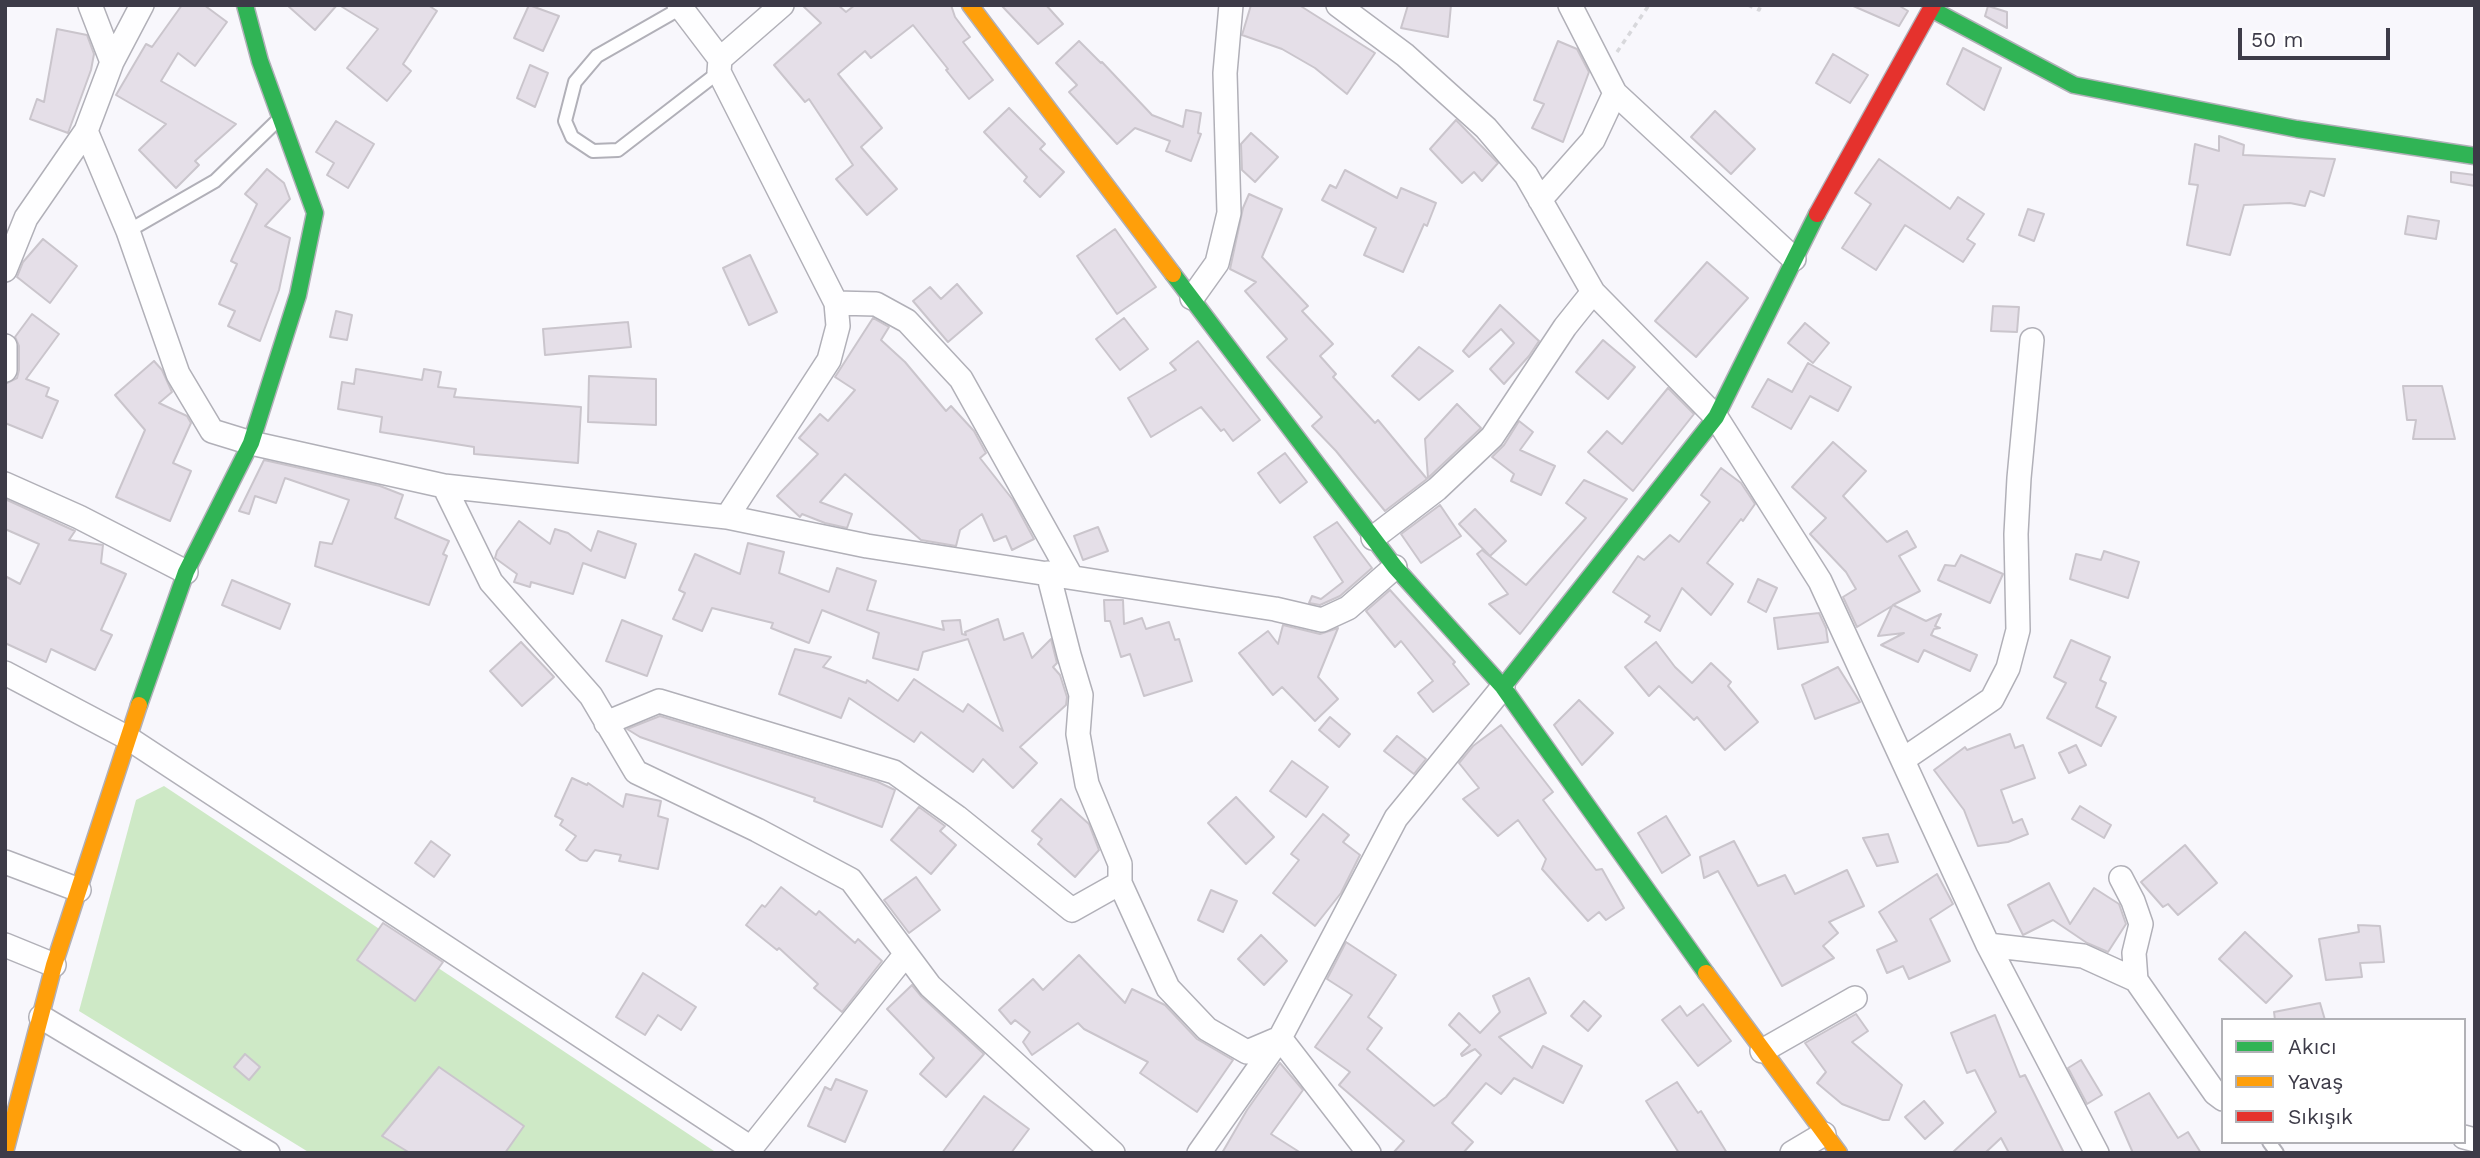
<!DOCTYPE html>
<meta charset="utf-8">
<style>
body{margin:0}
#map{position:relative;width:2480px;height:1158px;overflow:hidden;background:#f8f7fc;font-family:"Work Sans",sans-serif}
canvas{display:block}
.frame{position:absolute;inset:0;border:7px solid #3d3b48;pointer-events:none}
.legend{position:absolute;left:2221px;top:1018px;width:245px;height:126px;box-sizing:border-box;background:#fff;border:2px solid #b1b1b6;margin:0;padding:9px 12px;list-style:none;font-size:21px;color:#3d3b48}
.legend li{display:flex;align-items:center;gap:14px;height:35px}
.legend b{width:35px;border:2px solid #b1b1b6}
.scale{position:absolute;left:2238px;top:28px;width:152px;height:32px;box-sizing:border-box;border:4px solid #3d3b48;border-top:0;padding-left:9px;font-size:21px;line-height:24px;white-space:nowrap;color:#3d3b48;-webkit-text-stroke:5px #fff;paint-order:stroke}
</style>
<div id="map">
<canvas width="2480" height="1158"></canvas>
<div class="frame"></div>
<ul class="legend">
<li><b style="height:9px;background:#30b455"></b>Akıcı</li>
<li><b style="height:9px;background:#ff9f0a"></b>Yavaş</li>
<li><b style="height:9px;background:#e5322d"></b>Sıkışık</li>
</ul>
<div class="scale">50 m</div>
</div>
<script>
const ctx = document.querySelector('canvas').getContext('2d');
ctx.lineJoin = 'round';
function fillPath(path, color) {
  ctx.fillStyle = color;
  ctx.fill(path, 'evenodd');
}
function toPath(rows) {
  const path = new Path2D();
  for (const r of rows) {
    path.moveTo(r[0], r[1]);
    for (let i = 2; i < r.length; i += 2) path.lineTo(r[i], r[i + 1]);
  }
  return path;
}
function stroke(path, color, width, dash) {
  ctx.strokeStyle = color;
  ctx.lineWidth = width;
  ctx.lineCap = dash ? 'butt' : 'round';
  ctx.setLineDash(dash || []);
  ctx.stroke(path);
}
const green = toPath([
 [164,786,717,1153,310,1153,79,1011,136,800]
]);
const building = toPath([
 [182,5,204,5,227,22,195,66,178,53,161,81,236,124,195,161,199,165,176,188,139,150,166,124,116,95,146,44,152,47,182,5],
 [287,5,337,5,315,30,287,5],
 [339,5,428,5,437,11,403,64,411,71,387,101,347,68,378,29,339,5],
 [529,5,559,16,543,51,514,38,529,5],
 [802,5,838,5,846,12,855,5,951,5,955,17,970,37,963,42,993,80,969,99,946,70,948,69,913,25,871,58,865,51,838,74,882,128,861,147,897,189,867,215,836,179,853,165,809,99,805,102,774,65,821,23,802,5],
 [1001,5,1046,5,1063,24,1038,44,1001,5],
 [1251,5,1299,5,1375,53,1347,94,1315,68,1282,49,1242,35,1251,5],
 [1408,5,1451,5,1448,37,1401,28,1408,5],
 [1851,5,1898,5,1908,11,1899,26,1851,5],
 [1988,6,2007,12,2007,28,1985,16,1988,6],
 [57,29,87,35,94,54,91,70,68,133,30,119,37,99,44,102,57,29],
 [1079,41,1101,63,1102,62,1152,115,1183,127,1186,110,1201,113,1198,133,1201,134,1191,161,1166,151,1170,141,1135,128,1117,144,1069,92,1077,85,1056,63,1079,41],
 [1558,41,1577,49,1589,72,1563,142,1532,128,1544,104,1534,100,1558,41],
 [1963,48,2001,68,1984,110,1947,84,1963,48],
 [1833,54,1868,75,1850,103,1816,83,1833,54],
 [530,65,548,73,535,107,517,98,530,65],
 [1009,108,1045,144,1040,149,1064,172,1040,197,1024,181,1027,177,984,132,1009,108],
 [1715,111,1755,149,1731,174,1691,137,1715,111],
 [1456,120,1498,163,1482,181,1474,172,1462,183,1430,149,1456,120],
 [336,121,374,144,348,188,327,175,334,163,316,152,336,121],
 [1251,133,1278,157,1255,182,1242,170,1241,144,1251,133],
 [2219,136,2244,145,2243,155,2335,159,2324,196,2310,191,2305,206,2290,203,2244,205,2230,255,2187,245,2198,185,2189,184,2195,144,2219,151,2219,136],
 [1879,159,1950,209,1958,197,1984,214,1967,239,1975,244,1963,262,1905,225,1876,270,1842,248,1871,204,1855,193,1879,159],
 [267,169,284,183,290,199,265,226,290,238,279,290,260,341,228,326,235,311,219,304,237,264,231,261,257,204,245,194,267,169],
 [1345,170,1397,198,1401,188,1436,203,1427,226,1424,224,1403,272,1364,255,1376,228,1322,200,1330,185,1336,188,1345,170],
 [2451,172,2475,175,2475,186,2451,182,2451,172],
 [1249,194,1282,209,1262,257,1308,306,1302,311,1333,344,1320,356,1336,374,1333,377,1375,423,1378,420,1427,479,1385,511,1336,451,1312,426,1322,417,1267,357,1287,339,1245,291,1256,282,1230,269,1243,208,1249,194],
 [2028,209,2044,214,2034,241,2019,235,2028,209],
 [2408,216,2439,221,2436,239,2405,234,2408,216],
 [1115,229,1156,287,1117,314,1077,256,1115,229],
 [43,239,77,266,50,303,17,277,23,262,43,239],
 [750,255,777,312,749,325,723,268,750,255],
 [1707,262,1748,298,1696,357,1655,321,1707,262],
 [957,284,982,313,948,342,913,301,930,287,941,299,957,284],
 [1500,305,1539,341,1529,356,1504,384,1490,369,1514,343,1501,329,1469,357,1463,351,1500,305],
 [1993,306,2019,307,2017,332,1991,331,1993,306],
 [336,311,352,315,347,340,330,337,336,311],
 [32,314,59,334,26,379,49,388,46,396,58,401,42,438,5,423,5,384,17,378,19,370,19,346,15,337,32,314],
 [873,318,889,327,881,340,905,362,946,411,951,406,974,431,986,453,980,458,1013,500,1034,539,1012,550,1006,536,994,541,982,514,960,530,956,546,921,540,845,474,820,502,852,514,847,528,825,523,802,514,800,517,777,496,818,454,799,438,820,414,828,421,855,390,835,377,873,318],
 [1124,318,1148,349,1120,370,1096,339,1124,318],
 [628,322,631,347,545,355,543,329,628,322],
 [1805,323,1829,343,1813,363,1788,343,1805,323],
 [1603,340,1635,367,1608,399,1576,372,1603,340],
 [1198,341,1260,420,1233,441,1224,429,1221,431,1201,407,1151,437,1128,398,1176,370,1170,363,1198,341],
 [1419,347,1453,371,1419,400,1392,376,1419,347],
 [154,361,162,370,172,392,159,403,187,416,191,423,173,463,191,471,170,521,116,497,145,430,115,395,154,361],
 [1808,363,1851,387,1838,411,1810,396,1791,429,1752,407,1768,379,1792,392,1808,363],
 [356,369,422,380,424,369,441,372,438,387,456,389,454,397,581,407,578,463,474,454,474,447,380,432,382,417,338,409,342,382,354,384,356,369],
 [589,376,656,379,656,425,588,422,589,376],
 [2403,386,2442,386,2455,439,2413,439,2416,420,2407,420,2403,386],
 [1668,388,1694,414,1633,491,1588,452,1607,431,1622,444,1668,388],
 [1457,404,1481,428,1428,478,1425,439,1457,404],
 [1519,421,1533,432,1520,450,1555,466,1541,495,1511,481,1514,474,1492,457,1504,445,1519,421],
 [1833,442,1866,471,1843,496,1887,542,1907,531,1916,547,1899,556,1920,591,1893,605,1926,621,1941,614,1935,626,1940,628,1934,629,1931,635,1977,655,1970,671,1924,650,1918,662,1881,645,1904,633,1878,636,1892,606,1857,627,1843,597,1856,589,1846,572,1810,534,1826,518,1792,487,1833,442],
 [1285,453,1307,482,1280,503,1258,473,1285,453],
 [264,460,380,486,403,495,395,518,449,541,443,554,447,556,429,605,315,566,320,542,332,544,349,500,285,478,276,503,255,496,249,514,239,511,264,460],
 [1721,468,1741,483,1755,504,1743,521,1741,519,1707,563,1733,584,1711,615,1682,588,1660,631,1645,622,1650,616,1613,592,1638,556,1644,560,1670,535,1679,542,1710,502,1701,495,1721,468],
 [1584,480,1627,499,1520,634,1489,604,1508,594,1477,554,1482,550,1526,585,1586,518,1566,503,1584,480],
 [5,499,75,531,69,540,103,545,101,563,126,574,101,630,112,635,95,670,51,649,46,662,5,643,5,576,20,584,39,544,5,529,5,499],
 [1440,505,1461,536,1421,563,1401,534,1440,505],
 [1475,509,1506,541,1490,556,1459,524,1475,509],
 [519,521,550,544,555,529,568,533,591,551,598,531,636,544,625,578,583,563,573,594,531,582,530,587,514,582,517,574,495,558,497,551,519,521],
 [1337,522,1372,568,1340,596,1320,605,1309,603,1312,596,1321,599,1343,582,1314,537,1337,522],
 [1098,527,1108,551,1083,560,1074,536,1098,527],
 [748,543,784,552,779,573,829,592,837,568,876,581,867,610,944,630,942,621,960,620,962,634,966,635,965,632,998,619,1004,640,1023,633,1032,658,1051,639,1057,663,1053,667,1060,675,1067,697,1066,705,1020,747,1037,763,1013,788,983,759,973,772,921,732,914,742,849,698,841,718,779,694,795,649,831,657,823,667,866,683,867,680,898,701,914,679,963,712,968,704,1003,731,968,639,923,652,918,670,873,658,879,633,822,610,809,643,771,628,773,623,712,608,702,631,673,619,685,593,679,590,695,554,740,574,748,543],
 [2104,551,2139,562,2128,598,2070,579,2076,554,2101,560,2104,551],
 [1961,555,2003,574,1990,603,1938,580,1945,565,1955,566,1961,555],
 [1758,579,1777,588,1766,612,1748,602,1758,579],
 [232,580,290,604,280,629,222,605,232,580],
 [1390,590,1455,662,1453,664,1469,684,1433,712,1418,693,1433,681,1401,641,1395,647,1366,611,1390,590],
 [1104,600,1123,600,1124,624,1142,618,1146,629,1169,622,1175,640,1179,639,1192,681,1144,696,1130,654,1121,657,1110,621,1105,621,1104,600],
 [1819,613,1826,628,1828,642,1778,649,1774,618,1819,613],
 [622,620,662,636,647,676,606,661,622,620],
 [1283,625,1320,634,1338,628,1318,677,1338,699,1315,721,1282,687,1273,695,1239,653,1268,631,1278,644,1283,625],
 [2071,640,2110,657,2100,680,2106,683,2096,707,2116,717,2101,746,2047,718,2066,683,2054,677,2071,640],
 [521,642,554,677,522,706,490,671,521,642],
 [1656,642,1675,667,1692,683,1711,663,1731,682,1728,686,1758,722,1725,750,1697,717,1694,720,1659,686,1649,696,1625,667,1656,642],
 [1838,667,1860,702,1815,719,1802,685,1838,667],
 [1579,700,1613,733,1582,765,1554,725,1579,700],
 [660,716,878,782,895,790,882,827,814,801,815,798,640,737,627,729,660,716],
 [1330,717,1350,734,1339,747,1319,730,1330,717],
 [1501,725,1553,792,1543,800,1596,870,1602,869,1624,908,1606,920,1599,912,1588,921,1542,869,1546,859,1518,820,1498,836,1463,799,1479,788,1459,763,1473,746,1501,725],
 [2010,734,2015,748,2023,745,2035,778,2001,790,2013,823,2022,819,2028,834,2008,842,1978,846,1964,810,1934,770,1965,747,1967,750,2010,734],
 [1397,736,1426,759,1414,774,1384,751,1397,736],
 [2076,745,2086,765,2069,773,2059,753,2076,745],
 [1292,761,1328,787,1306,817,1270,791,1292,761],
 [572,778,587,785,588,783,623,807,626,794,661,801,658,816,668,819,658,869,619,861,621,855,595,850,587,861,580,860,566,850,576,836,560,825,563,820,555,816,572,778],
 [1236,797,1274,837,1246,864,1208,823,1236,797],
 [1061,799,1089,824,1099,850,1075,877,1038,844,1042,839,1032,831,1061,799],
 [2080,806,2111,825,2104,838,2072,819,2080,806],
 [919,807,945,826,940,831,956,845,931,874,891,840,919,807],
 [1323,814,1349,835,1343,842,1360,855,1341,893,1315,926,1273,893,1299,860,1291,854,1323,814],
 [1666,816,1690,855,1662,873,1638,833,1666,816],
 [1888,834,1898,862,1877,866,1863,838,1888,834],
 [431,841,450,855,434,877,415,863,431,841],
 [1734,841,1758,886,1785,875,1795,894,1847,870,1864,906,1829,922,1838,933,1823,946,1834,958,1782,986,1718,871,1704,878,1700,857,1734,841],
 [2185,845,2217,883,2178,915,2168,904,2163,907,2141,882,2185,845],
 [1937,874,1953,904,1930,919,1950,961,1909,979,1903,966,1887,973,1877,950,1897,941,1879,912,1937,874],
 [916,877,940,910,909,933,884,900,916,877],
 [2049,883,2070,924,2094,888,2119,904,2126,924,2108,952,2087,943,2053,920,2023,935,2008,905,2049,883],
 [781,887,816,915,819,911,855,943,858,939,882,961,842,1012,814,988,818,984,779,948,777,950,746,925,762,905,765,907,781,887],
 [1211,890,1237,901,1223,932,1198,920,1211,890],
 [383,923,443,962,415,1001,357,960,383,923],
 [2358,925,2380,926,2384,962,2360,963,2362,977,2326,980,2319,939,2359,932,2358,925],
 [2245,932,2292,976,2266,1003,2219,959,2245,932],
 [1261,935,1287,961,1264,985,1238,959,1261,935],
 [1346,942,1396,975,1368,1017,1382,1028,1367,1049,1434,1106,1446,1097,1481,1055,1475,1049,1462,1056,1461,1054,1470,1045,1449,1025,1459,1013,1480,1033,1500,1012,1493,996,1529,978,1546,1013,1499,1037,1532,1068,1543,1046,1582,1066,1563,1103,1514,1078,1501,1094,1486,1083,1452,1123,1473,1142,1463,1153,1393,1153,1404,1141,1339,1085,1350,1072,1315,1047,1352,995,1327,979,1346,942],
 [1079,955,1125,1003,1132,989,1165,1005,1197,1039,1233,1060,1197,1112,1140,1073,1148,1062,1084,1029,1078,1023,1032,1055,1023,1042,1030,1032,1015,1020,1011,1024,999,1010,1033,979,1043,990,1079,955],
 [643,973,696,1007,681,1030,658,1015,645,1035,616,1017,643,973],
 [912,985,921,996,984,1054,946,1097,920,1074,934,1058,887,1009,912,985],
 [1584,1001,1601,1016,1588,1031,1571,1016,1584,1001],
 [2320,1003,2325,1020,2275,1020,2274,1012,2320,1003],
 [1703,1004,1731,1041,1698,1066,1662,1020,1680,1006,1687,1016,1703,1004],
 [1856,1014,1868,1031,1852,1042,1902,1085,1889,1120,1883,1120,1842,1104,1817,1083,1826,1072,1805,1043,1856,1014],
 [1995,1015,2020,1077,2025,1075,2064,1153,2009,1153,2001,1138,1985,1153,1952,1153,1996,1112,1975,1070,1967,1073,1951,1033,1995,1015],
 [245,1054,260,1067,249,1080,234,1067,245,1054],
 [2081,1060,2102,1095,2087,1104,2068,1068,2081,1060],
 [1280,1063,1303,1090,1271,1134,1301,1153,1222,1153,1247,1110,1280,1063],
 [439,1067,524,1126,505,1153,410,1153,382,1136,439,1067],
 [836,1079,867,1091,845,1142,808,1126,825,1087,831,1090,836,1079],
 [1677,1082,1698,1113,1701,1111,1727,1153,1679,1153,1646,1101,1677,1082],
 [2149,1093,2178,1138,2188,1132,2201,1153,2133,1153,2115,1112,2149,1093],
 [984,1096,1029,1129,1011,1153,942,1153,984,1096],
 [1924,1101,1943,1123,1925,1139,1905,1117,1924,1101]
]);
const path = toPath([
 [1748,5,1759,10,1761,5],
 [1617,52,1649,5]
]);
const lane = toPath([
 [681,8,597,56,575,82,565,121,572,137,593,151,618,150,719,72],
 [128,231,215,181,279,119],
 [2269,1142,2277,1153]
]);
const street = toPath([
 [90,5,112,62],
 [679,5,720,59],
 [1338,5,1405,55,1486,128,1526,175,1593,292,1716,417,1820,581,1988,945,2097,1153],
 [1615,93,1794,259],
 [86,131,128,231,178,374,212,431,251,443,444,486,727,517,867,546,1275,609,1322,620,1348,608,1395,567],
 [1540,200,1593,140,1615,93,1570,5],
 [5,270,26,218,86,131,112,62,142,5],
 [1192,298,1217,263,1229,213,1225,73,1231,5],
 [836,303,876,304,907,321,961,379,1071,576],
 [5,346,5,370],
 [5,484,79,517,186,572],
 [444,486,491,582,591,696,636,772,757,830,851,880,930,986,1113,1153],
 [727,517,829,360,838,326,836,303,719,72,720,59,782,5],
 [1373,538,1437,489,1492,437,1565,327,1593,292],
 [5,673,128,738,751,1148,905,955],
 [606,723,659,701,894,772,957,817,1072,910,1120,883,1120,864,1087,784,1078,734,1081,695,1069,655,1048,573],
 [1904,759,1992,699,2008,668,2018,630,2016,534,2019,478,2032,340],
 [5,862,79,890],
 [2121,878,2133,901,2141,924,2134,953,2136,980],
 [1120,883,1168,988,1207,1029,1247,1052,1280,1038,1369,1153],
 [5,945,54,965],
 [1988,945,2083,956,2136,980,2215,1093,2223,1099],
 [41,1017,268,1153],
 [1762,1051,1855,998],
 [2464,1137,2475,1140],
 [1199,1153,1280,1038,1396,818,1503,687],
 [1792,1153,1824,1134]
]);
const fast = toPath([
 [1931,9,2074,85,2297,129,2475,156],
 [1173,274,1395,567,1503,687,1706,973],
 [1503,687,1716,417,1817,214],
 [139,705,186,572,251,443,298,295,315,213,260,61,245,5]
]);
const slow = toPath([
 [970,5,1173,274],
 [1706,973,1839,1153],
 [5,1152,54,965,139,705]
]);
const jam = toPath([
 [1817,214,1933,5]
]);
fillPath(green, '#cee9c6');
fillPath(building, '#e5dfe8');
stroke(building, '#cac5cc', 2);
stroke(lane, '#b1b0b8', 16);
stroke(street, '#b1b0b8', 26);
stroke(fast, '#b1b0b8', 19);
stroke(slow, '#b1b0b8', 19);
stroke(jam, '#b1b0b8', 19);
stroke(path, '#d8d8dc', 3.5, [5, 5]);
stroke(lane, '#fefeff', 12);
stroke(street, '#fefeff', 23);
stroke(fast, '#30b455', 16);
stroke(slow, '#ff9f0a', 16);
stroke(jam, '#e5322d', 16);
</script>
